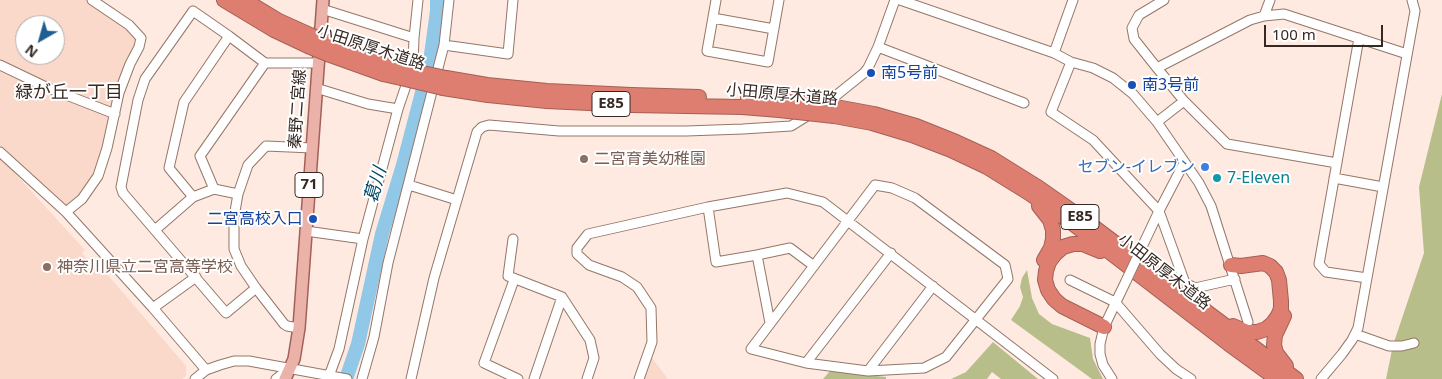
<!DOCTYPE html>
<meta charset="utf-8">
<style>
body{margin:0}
#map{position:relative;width:1442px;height:379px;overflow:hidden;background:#feeae0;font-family:"Noto Sans",sans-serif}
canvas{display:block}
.north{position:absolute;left:15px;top:15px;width:50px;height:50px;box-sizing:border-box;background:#fff;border:1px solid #afa9a7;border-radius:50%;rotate:218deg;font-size:14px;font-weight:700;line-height:20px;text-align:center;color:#362923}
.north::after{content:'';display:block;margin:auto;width:18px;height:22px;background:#1e5e94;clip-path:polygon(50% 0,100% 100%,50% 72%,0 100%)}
.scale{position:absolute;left:1264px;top:25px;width:119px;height:22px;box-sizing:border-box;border:2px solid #362923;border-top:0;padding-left:6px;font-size:15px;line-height:18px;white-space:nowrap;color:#362923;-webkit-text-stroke:4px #fff;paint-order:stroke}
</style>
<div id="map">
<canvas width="1442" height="379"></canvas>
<div class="north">N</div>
<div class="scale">100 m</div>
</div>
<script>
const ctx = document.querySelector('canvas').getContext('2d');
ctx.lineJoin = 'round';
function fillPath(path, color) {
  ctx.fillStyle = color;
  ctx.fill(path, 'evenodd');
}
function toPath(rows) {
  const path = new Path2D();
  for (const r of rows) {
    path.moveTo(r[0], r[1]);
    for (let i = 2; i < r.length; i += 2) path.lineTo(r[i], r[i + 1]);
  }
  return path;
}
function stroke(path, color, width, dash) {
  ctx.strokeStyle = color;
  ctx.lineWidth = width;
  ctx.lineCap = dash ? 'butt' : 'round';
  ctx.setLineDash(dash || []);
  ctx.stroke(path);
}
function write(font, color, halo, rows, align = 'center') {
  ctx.font = font + ' "Noto Sans","Noto Sans JP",sans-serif';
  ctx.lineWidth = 4;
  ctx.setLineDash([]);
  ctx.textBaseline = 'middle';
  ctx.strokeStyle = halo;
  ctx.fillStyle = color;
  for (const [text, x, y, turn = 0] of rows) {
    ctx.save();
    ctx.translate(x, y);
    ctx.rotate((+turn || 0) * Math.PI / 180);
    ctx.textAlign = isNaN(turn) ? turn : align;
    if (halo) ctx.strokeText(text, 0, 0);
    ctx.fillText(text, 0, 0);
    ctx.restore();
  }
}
const built = toPath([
 [0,0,87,0,141,38,98,176,66,212,0,152],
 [25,25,55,25,55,55,25,55],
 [0,157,85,250,82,253,94,268,98,266,101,267,186,366,186,376,182,379,0,379],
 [652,358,668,379,645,379]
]);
const forest = toPath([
 [1442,94,1442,379,1386,379,1393,345,1424,253,1419,187],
 [1027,270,1032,298,1039,314,1052,324,1090,338,1093,359,1103,379,1092,379,1011,320,1020,306,1023,297,1020,287,1022,278],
 [993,342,1038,379,1001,379,992,372,987,379,951,379,966,372],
 [830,371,886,377,886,379,823,379]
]);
const river = toPath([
 [346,379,358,344,382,234,403,165,430,62,437,11,437,0]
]);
const minor = toPath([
 [716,0,707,51,768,62,779,0],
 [900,0,1054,53,1071,62,1093,68,1113,78,1133,94,1157,122,1199,183,1211,206,1248,322],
 [322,9,414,38,418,0],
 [1264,16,1270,0],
 [713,18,774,29],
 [229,36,193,11,145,79,138,100,121,187,123,193,226,313,256,288],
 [1359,38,1319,264,1326,272,1367,278],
 [444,45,508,54,513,0],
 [878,47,1024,103],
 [1054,53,1073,0],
 [1071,62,1051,112,1093,140,1159,211,1185,283,1195,288,1235,279],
 [265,63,318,63],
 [0,65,46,87,115,114],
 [1157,68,1134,39,1132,28,1139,15,1164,0],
 [316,88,368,104,398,109],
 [823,106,864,73,868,68,878,47,895,0],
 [1157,122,1184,101],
 [0,152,66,212,153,308,206,370],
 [1337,163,1227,144,1184,101,1157,68,1250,20,1264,16,1284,14,1407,54],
 [1334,178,1383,187],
 [409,185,457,200],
 [875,185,892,188,915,198,1005,265,1008,279,946,357,924,368,868,371,806,363,751,349,875,185],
 [193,197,169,168,184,102,229,36,265,63,200,156,214,189],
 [708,207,716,262,757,255,770,323],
 [66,212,82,199,98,176,107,148,119,93,130,64,139,47,141,38,129,25,92,0],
 [155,230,193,197,214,189,238,194],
 [306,231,363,239],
 [513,239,508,276,562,297,590,340,594,358,587,379],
 [1142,247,1159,211,1184,163],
 [757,255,790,248,814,266],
 [514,280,484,363,518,379],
 [1070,280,1115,302,1160,354,1176,369,1191,379],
 [153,308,196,277],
 [299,328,287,326,284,324,256,288,241,266,234,249,234,217,238,194,248,165,266,146,312,148],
 [1355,334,1389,346,1402,346,1414,343],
 [806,363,891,253],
 [868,371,933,286],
 [329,376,339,349,363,239,398,109,413,65,414,38],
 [195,379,206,370,220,365,234,361,249,361,347,379],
 [276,379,290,368],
 [362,379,374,337,388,263,444,45,449,0],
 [411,379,434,278,477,132,482,127,489,125,559,131,686,131,743,129,791,126,812,113],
 [534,379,562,297],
 [639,379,652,342,651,308,637,287,622,277,589,265,577,254,577,248,588,234,708,207,787,193,823,202,1053,379],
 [1112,379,1103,365,1100,354,1100,344,1104,327,1127,279],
 [1321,379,1342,354,1352,340,1358,328,1415,11,1412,0]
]);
const major = toPath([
 [285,379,294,359,299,328,323,0]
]);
const highway = toPath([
 [224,0,274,30,308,46],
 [244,0,279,21,310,35],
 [332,44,404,69],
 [330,55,383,74,401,78],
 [446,78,487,85,547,91,631,95,699,97],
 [443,88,488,95,547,101,631,105,742,107,779,110],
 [748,98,781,100],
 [836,107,874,114,916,126,956,142,991,158,1039,188,1079,216,1296,379],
 [834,116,872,123,912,135,951,150,987,167,1029,193,1072,223,1229,344,1277,379],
 [1039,206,1050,220,1053,230,1053,239,1051,248,1044,260],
 [1100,251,1083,244,1073,244,1063,247,1055,254,1049,262,1046,271,1045,280,1048,290,1054,299,1062,306,1104,327],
 [1231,265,1241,266,1263,263,1270,266,1276,272,1279,280,1281,301,1281,309,1278,316,1273,323,1266,329,1257,332,1247,332,1233,326],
 [1284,316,1275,335,1274,345,1276,353,1286,366]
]);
const minorBridge = toPath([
 [1127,279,1142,247]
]);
const highwayBridge = toPath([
 [310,35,332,44],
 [308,46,330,55],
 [404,69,446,78],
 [401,78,443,88],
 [781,100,836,107],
 [779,110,834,116]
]);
const markers = [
 [871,73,5,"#1a4fb4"],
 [1132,85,5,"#1a4fb4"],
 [584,159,5,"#8d6e63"],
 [1205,167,5,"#3f7fe0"],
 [1217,178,5,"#0f9aa8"],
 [313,219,5,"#1a4fb4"],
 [47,267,5,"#8d6e63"]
];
const shields = [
 [611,104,38],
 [309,185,28],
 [1080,217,38]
];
const shieldNames = [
 ["E85",611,104],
 ["71",309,185],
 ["E85",1080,217]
];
const streetNames = [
 ["小田原厚木道路",371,48,18],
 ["小田原厚木道路",782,95,5],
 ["秦野二宮線",298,109,-86],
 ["小田原厚木道路",1164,272,38]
];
const transitNames = [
 ["南5号前",881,73],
 ["南3号前",1142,85],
 ["二宮高校入口",303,219,"right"]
];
const educationNames = [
 ["二宮育美幼稚園",594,159],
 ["神奈川県立二宮高等学校",57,267]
];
const shopNames = [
 ["セブン-イレブン",1195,167]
];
const cultureNames = [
 ["7-Eleven",1227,178]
];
const neighbourhoodNames = [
 ["緑が丘一丁目",69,93]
];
const waterNames = [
 ["葛川",376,185,-74]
];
fillPath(built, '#fad9ca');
fillPath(forest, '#b8be89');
stroke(river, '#91c7e7', 14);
stroke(minor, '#947768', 11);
stroke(major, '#a36056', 14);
stroke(highway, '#a36056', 16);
stroke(minor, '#fff', 9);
stroke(major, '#ebb2aa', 11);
stroke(highway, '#de7e71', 14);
stroke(minorBridge, '#947768', 11, []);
stroke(highwayBridge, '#a36056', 16, []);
stroke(minorBridge, '#fff', 9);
stroke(highwayBridge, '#de7e71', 14);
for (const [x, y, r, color] of markers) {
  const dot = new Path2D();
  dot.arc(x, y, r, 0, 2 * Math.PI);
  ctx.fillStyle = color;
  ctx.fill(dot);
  stroke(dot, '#fff', 2);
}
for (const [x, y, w] of shields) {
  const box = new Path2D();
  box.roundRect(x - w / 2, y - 12.5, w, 25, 4);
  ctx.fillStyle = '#fff';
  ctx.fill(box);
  stroke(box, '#362923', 1);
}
write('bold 15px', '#362923', null, shieldNames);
write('16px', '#362923', '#fff', streetNames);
write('16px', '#164399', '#fff', transitNames, 'left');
write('16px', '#785e54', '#fff', educationNames, 'left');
write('16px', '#366cbe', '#fff', shopNames, 'right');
write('16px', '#0d838f', '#fff', cultureNames, 'left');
write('18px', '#362923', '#fff', neighbourhoodNames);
write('italic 18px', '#004868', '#fff', waterNames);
</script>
